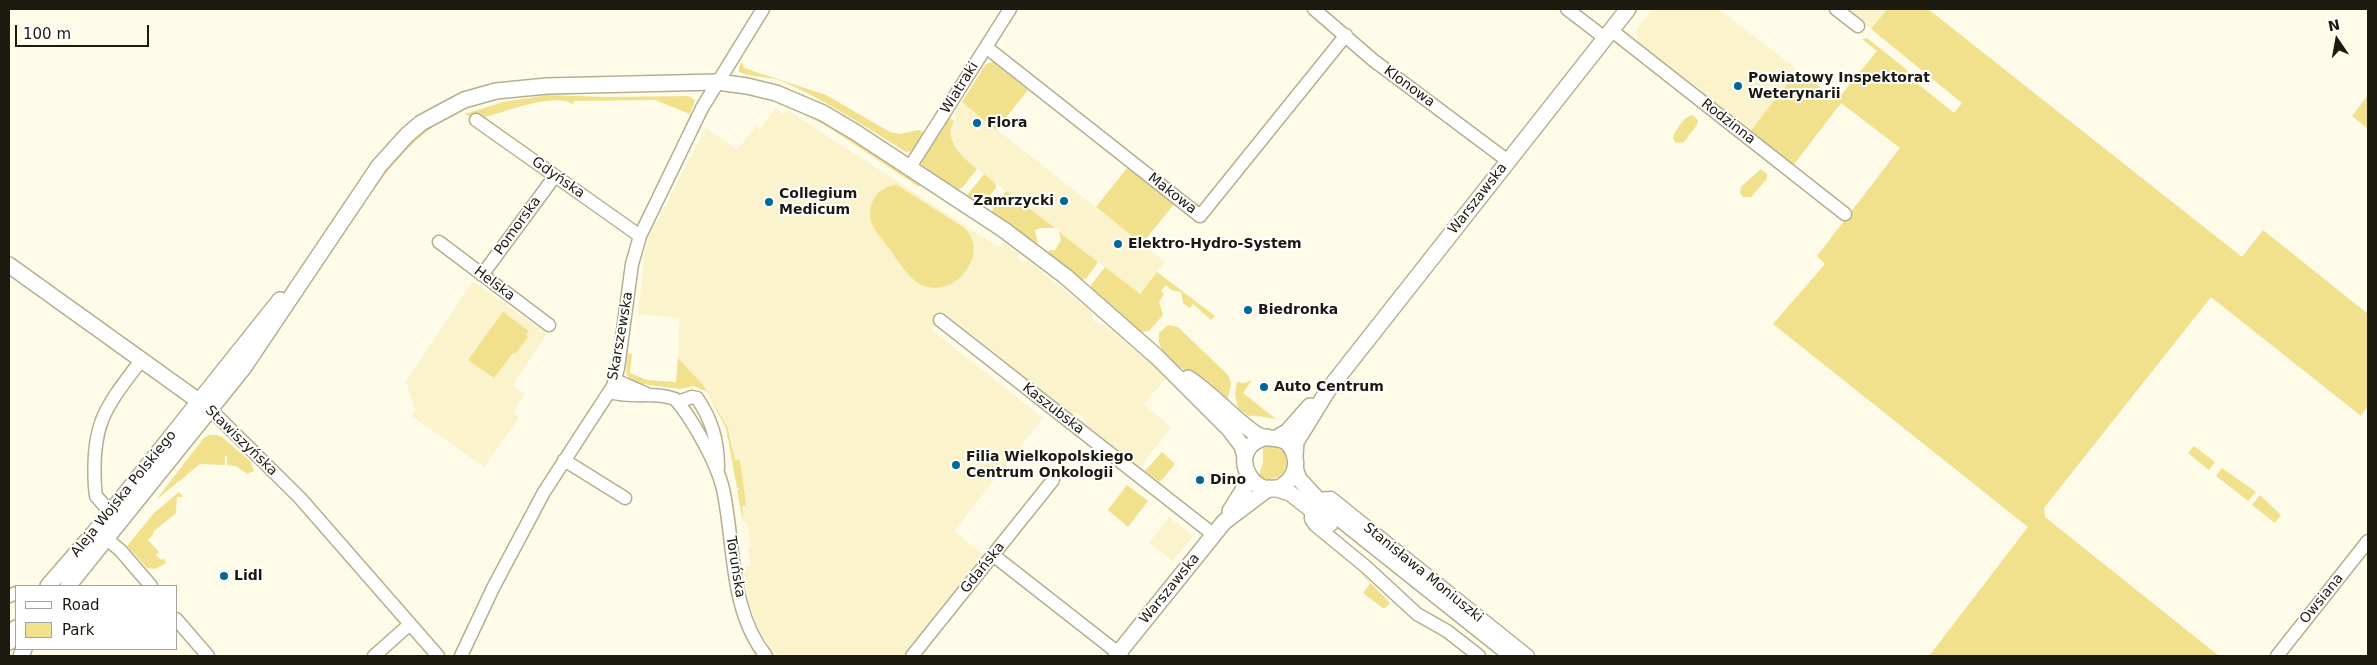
<!DOCTYPE html>
<html>
<head>
<meta charset="utf-8">
<style>
  body { margin:0 }
  #map { position:relative; width:2377px; height:665px; overflow:hidden; background:#fefbe8; font-family:"DejaVu Sans",sans-serif }
  canvas { display:block }
  .frame { position:absolute; inset:0; border:10px solid #1c1a0f; pointer-events:none }
  .legend { position:absolute; left:15px; top:585px; width:162px; height:65px; box-sizing:border-box; background:#fff; border:1px solid #a4a39f; margin:0; padding:6px 9px; list-style:none; font-size:15px; color:#1c1a0f }
  .legend li { display:flex; align-items:center; gap:10px; height:25px }
  .legend b { width:25px; border:1px solid #a4a39f }
  .north { position:absolute; left:2312px; top:15px; width:50px; height:50px; -webkit-text-stroke:4px #fff; paint-order:stroke; rotate:348deg; font-size:14px; font-weight:700; line-height:20px; text-align:center; color:#1c1a0f }
  .north::after { content:''; display:block; margin:auto; width:18px; height:22px; background:#1c1a0f; clip-path:polygon(50% 0,100% 100%,50% 72%,0 100%) }
  .scale { position:absolute; left:15px; top:25px; width:134px; height:22px; box-sizing:border-box; border:2px solid #1c1a0f; border-top:0; padding-left:6px; font-size:15px; line-height:18px; white-space:nowrap; color:#1c1a0f; -webkit-text-stroke:4px #fff; paint-order:stroke }
</style>
</head>
<body>
<div id="map">
<canvas width="2377" height="665"></canvas>
<div class="frame"></div>
<ul class="legend">
<li><b style="height:6px;background:#fff"></b>Road</li>
<li><b style="height:14px;background:#f1e18d"></b>Park</li>
</ul>
<div class="north">N</div>
<div class="scale">100 m</div>
</div>
<script>
const context = document.querySelector('canvas').getContext('2d');
context.lineJoin = 'round';
function paint(path, color) { context.fillStyle = color; context.fill(path, 'evenodd'); }
function trace(path, color, width, dash) { context.strokeStyle = color; context.lineWidth = width; context.lineCap = dash ? 'butt' : 'round'; context.setLineDash(dash || []); context.stroke(path); }
function write(font, color, halo, rows, align = 'center') {
  context.font = font + ' "DejaVu Sans",sans-serif'; context.lineWidth = 4; context.setLineDash([]); context.textBaseline = 'middle'; context.strokeStyle = halo; context.fillStyle = color; for (const [text, x, y, turn = 0] of rows) {
    context.save(); context.translate(x, y); context.rotate((+turn || 0) * Math.PI / 180); context.textAlign = isNaN(turn) ? turn : align; if (halo) context.strokeText(text, 0, 0); context.fillText(text, 0, 0); context.restore();
  }
}
paint(new Path2D(`
  M 1653,9 L 1719,9 L 1798,70 L 1749,133 L 1700,94 L 1702,91 L 1639,45 L 1636,30 Z
  M 1845,9 L 1887,9 L 1871,29 Z
  M 962,102 L 1165,262 L 1140,294 L 964,159 L 951,141 L 951,125 L 957,117 L 953,114 Z
  M 776,108 L 783,114 L 789,111 L 998,247 L 1003,242 L 1019,254 L 1017,258 L 1023,262 L 1027,260 L 1093,313 L 1092,319 L 1098,324 L 1102,324 L 1157,368 L 1165,379 L 1144,404 L 1171,427 L 1141,466 L 1137,465 L 1085,424 L 1085,419 L 1078,413 L 1071,413 L 945,313 L 932,330 L 1043,418 L 954,531 L 986,557 L 950,603 L 946,601 L 903,656 L 778,656 L 769,647 L 757,626 L 749,603 L 743,567 L 751,566 L 748,548 L 751,547 L 747,522 L 744,522 L 741,505 L 745,505 L 740,460 L 735,461 L 731,434 L 703,385 L 678,358 L 679,318 L 638,314 L 646,243 L 706,128 L 737,150 L 756,126 L 760,129 Z
  M 473,281 L 547,334 L 513,385 L 525,394 L 513,412 L 519,418 L 484,467 L 412,416 L 415,410 L 406,381 Z
  M 1169,517 L 1193,536 L 1173,561 L 1149,543 Z`), '#faf3cc');
paint(new Path2D(`
  M 1887,9 L 1928,9 L 2242,257 L 2263,230 L 2368,314 L 2368,406 L 2361,416 L 2211,297 L 2044,508 L 2045,517 L 2219,656 L 1929,656 L 2028,527 L 1773,324 L 1825,264 L 1817,256 L 1900,148 L 1841,103 L 1792,167 L 1749,133 L 1798,70 L 1837,100 L 1877,51 L 1862,39 L 1867,38 L 1906,69 L 1913,80 L 1954,113 L 1962,103 L 1871,29 Z
  M 742,62 L 744,68 L 826,95 L 890,132 L 900,134 L 919,130 L 924,133 L 913,151 L 906,152 C 866,127 827,101 784,82 C 770,76 753,78 739,72 L 739,67 Z
  M 993,62 L 1028,90 L 996,130 L 962,102 L 986,64 Z
  M 573,91 L 594,94 C 545,91 479,94 438,123 C 407,145 385,173 363,204 L 362,202 L 363,198 L 410,139 L 450,112 L 497,96 Z
  M 547,95 L 607,97 L 689,96 L 695,100 L 690,114 L 655,100 L 574,101 L 573,104 C 556,92 504,112 485,117 L 551,164 L 549,167 L 465,114 L 503,102 Z
  M 2368,95 L 2368,129 L 2352,116 Z
  M 763,97 C 819,108 874,152 921,183 L 919,187 L 828,127 L 786,105 Z
  M 1692,115 L 1698,120 L 1697,125 L 1684,142 L 1676,143 L 1673,139 C 1674,131 1684,117 1692,115 Z
  M 949,118 L 954,121 C 942,139 964,159 977,169 L 962,188 L 957,190 L 931,176 L 932,173 L 922,165 L 922,160 Z
  M 1127,168 L 1174,204 L 1142,244 L 1096,207 Z
  M 1761,169 L 1767,174 L 1767,179 L 1751,197 L 1743,197 L 1740,193 L 1741,187 C 1744,184 1760,170 1761,169 Z
  M 984,174 L 996,184 L 996,188 L 981,206 L 968,198 L 968,194 Z
  M 897,185 L 963,227 C 993,251 954,304 918,283 C 906,275 897,259 889,248 C 881,237 868,225 870,211 C 872,196 882,186 897,185 Z
  M 1006,191 L 1055,228 L 1041,228 L 1035,230 L 1038,244 L 1036,247 L 992,213 L 993,208 Z
  M 1059,232 L 1098,262 L 1086,279 L 1080,280 L 1045,254 L 1050,250 L 1055,250 L 1061,240 Z
  M 1105,267 L 1140,294 L 1157,272 L 1215,316 L 1211,320 L 1193,304 L 1190,308 L 1183,303 L 1181,292 L 1171,290 L 1166,285 L 1161,291 L 1164,294 L 1159,302 L 1163,315 L 1149,331 L 1139,332 L 1093,293 L 1091,285 Z
  M 503,312 L 529,331 L 526,335 L 528,337 L 515,354 L 513,353 L 494,378 L 468,360 Z
  M 1168,325 L 1178,327 L 1228,375 L 1231,383 L 1228,399 L 1203,377 L 1201,379 C 1184,369 1155,357 1159,333 Z
  M 628,353 L 632,354 L 630,373 L 647,380 L 676,382 L 678,358 L 703,385 L 728,428 L 735,460 L 740,460 L 746,505 L 742,506 L 743,523 L 737,490 L 740,488 L 737,488 L 726,428 L 707,392 L 694,386 L 680,389 L 635,383 C 622,376 627,365 628,353 Z
  M 1252,380 L 1243,393 L 1276,419 L 1284,419 C 1271,420 1261,415 1249,416 L 1238,408 L 1235,394 L 1237,382 L 1244,383 Z
  M 209,435 L 217,435 L 222,437 L 251,462 L 254,471 L 247,474 L 236,466 L 227,465 L 227,457 L 225,456 L 225,465 L 200,464 L 156,500 L 203,439 Z
  M 1273,446 L 1284,452 L 1288,466 L 1281,477 L 1266,480 L 1259,476 L 1263,462 L 1263,447 Z
  M 2194,446 L 2215,462 L 2209,470 L 2188,453 Z
  M 1162,452 L 1175,464 L 1160,482 L 1145,471 Z
  M 2222,468 L 2256,492 L 2248,501 L 2216,476 Z
  M 1127,485 L 1148,501 L 1128,527 L 1108,510 Z
  M 179,492 L 183,497 L 177,497 L 176,513 L 153,532 L 153,535 L 148,540 L 159,552 L 156,555 L 161,560 L 164,558 L 166,563 L 155,569 L 147,568 L 127,546 L 154,513 Z
  M 2260,495 L 2281,515 L 2275,523 L 2252,505 Z
  M 1360,572 L 1390,603 L 1384,609 L 1363,593 L 1370,584 Z`), '#f1e18d');
const minor = new Path2D(`
  M 1314,9 L 1373,60 L 1508,161
  M 1567,9 L 1605,38
  M 1836,9 L 1858,26
  M 1611,30 L 1845,214
  M 986,47 L 1200,216 L 1346,35
  M 476,120 L 640,236
  M 910,167 L 1010,9
  M 439,242 L 549,325
  M 482,275 L 555,176
  M 940,320 L 1214,535
  M 615,380 L 647,394
  M 610,392 C 631,399 654,391 675,399 C 692,418 717,463 723,489 C 735,544 729,610 766,656
  M 678,402 L 692,397 L 697,398 C 712,420 718,441 718,468
  M 211,410 L 300,498 L 438,656
  M 564,460 L 625,498
  M 1316,499 L 1331,498 L 1528,656
  M 1311,509 L 1311,519 L 1315,525 L 1365,566 L 1417,614 L 1447,631 L 1479,656
  M 110,512 L 96,496 L 95,487 C 91,423 105,408 142,359
  M 107,539 L 121,551 L 151,586
  M 993,555 L 1122,656
  M 9,596 L 16,593
  M 176,619 L 208,656
  M 374,656 L 410,624
  M 461,656 L 493,588 L 544,492 L 613,386 L 618,368 L 632,264 L 640,236 L 702,108 L 763,9
  M 912,656 L 1053,480
  M 2277,656 L 2368,541`);
const major = new Path2D(`
  M 9,265 L 207,407
  M 1188,378 C 1213,394 1232,418 1256,434 C 1269,443 1286,431 1294,454 C 1297,462 1296,472 1290,479 C 1261,514 1218,449 1267,437
  M 1276,438 L 1287,432 L 1310,406
  M 1295,455 L 1296,442 L 1328,390 L 1628,9
  M 1295,468 L 1299,479 L 1325,507 L 1512,656
  M 1274,488 L 1290,493 L 1330,524
  M 1230,511 L 1245,487 L 1247,475
  M 48,586 L 94,533 L 280,300
  M 68,586 L 244,367 L 379,166 L 407,135 L 421,123 L 464,100 L 496,91 L 547,86 L 717,82 L 747,86 L 776,93 L 823,113 L 855,132 L 1004,230 L 1065,276 L 1157,357 L 1230,430 L 1242,446 L 1245,457
  M 9,642 L 16,628
  M 21,656 L 24,649
  M 1116,656 L 1224,522 L 1269,488`);
trace(minor, '#b5af91', 15);
trace(major, '#b5af91', 18);
trace(minor, '#fff', 12);
trace(major, '#fff', 15);
for (const [x, y, r, color] of [
  [1738,86,5,"#006997"],
  [977,123,5,"#006997"],
  [1064,201,5,"#006997"],
  [769,202,5,"#006997"],
  [1118,244,5,"#006997"],
  [1248,310,5,"#006997"],
  [1264,387,5,"#006997"],
  [956,465,5,"#006997"],
  [1200,480,5,"#006997"],
  [224,576,5,"#006997"]
]) { const dot = new Path2D(); dot.arc(x, y, r, 0, 2 * Math.PI); context.fillStyle = color; context.fill(dot); trace(dot, '#fff', 2); }
write('bold 14px', '#1c1a0f', '#fff', [
  ["Powiatowy Inspektorat",1748,78],
  ["Weterynarii",1748,94],
  ["Flora",987,123],
  ["Collegium",779,194],
  ["Medicum",779,210],
  ["Zamrzycki",1054,201,"right"],
  ["Elektro-Hydro-System",1128,244],
  ["Biedronka",1258,310],
  ["Auto Centrum",1274,387],
  ["Filia Wielkopolskiego",966,457],
  ["Centrum Onkologii",966,473],
  ["Dino",1210,480],
  ["Lidl",234,576]
], 'left');
write('14px', '#1c1a0f', '#fff', [
  ["Klonowa",1409,87,36],
  ["Wiatraki",960,88,-58],
  ["Rodzinna",1728,122,38],
  ["Gdyńska",558,178,35],
  ["Makowa",1172,194,38],
  ["Warszawska",1478,199,-52],
  ["Pomorska",518,226,-54],
  ["Helska",494,284,37],
  ["Skarszewska",621,336,-80],
  ["Kaszubska",1053,409,38],
  ["Stawiszyńska",241,441,44],
  ["Aleja Wojska Polskiego",124,494,-51],
  ["Toruńska",735,567,81],
  ["Gdańska",983,568,-51],
  ["Stanisława Moniuszki",1423,573,39],
  ["Warszawska",1170,589,-51],
  ["Owsiana",2322,599,-51]
]);
</script>
</body>
</html>
